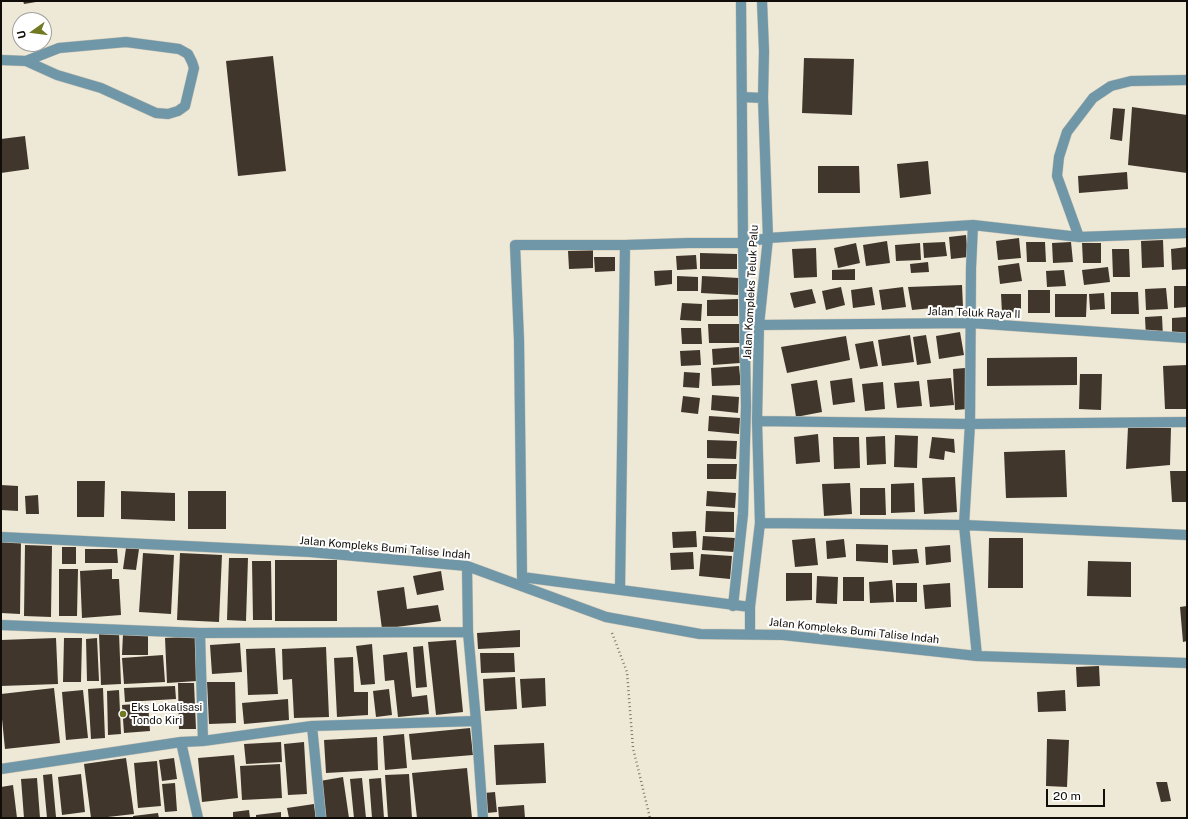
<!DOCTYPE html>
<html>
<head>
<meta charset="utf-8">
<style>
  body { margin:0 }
  #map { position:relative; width:1188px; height:819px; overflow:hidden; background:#eee8d7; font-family:"Public Sans",sans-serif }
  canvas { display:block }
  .frame { position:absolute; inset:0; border:2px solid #110e09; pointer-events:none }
  .north { position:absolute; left:12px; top:12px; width:40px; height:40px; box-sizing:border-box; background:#fff; border:1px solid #a09f9d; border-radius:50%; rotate:256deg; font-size:11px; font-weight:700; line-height:16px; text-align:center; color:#110e09 }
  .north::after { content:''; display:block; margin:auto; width:14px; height:18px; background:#717923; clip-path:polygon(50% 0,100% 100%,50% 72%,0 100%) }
  .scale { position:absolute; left:1046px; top:789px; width:59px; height:18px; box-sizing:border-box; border:2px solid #110e09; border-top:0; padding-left:5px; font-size:12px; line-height:14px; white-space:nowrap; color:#110e09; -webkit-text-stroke:3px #fff; paint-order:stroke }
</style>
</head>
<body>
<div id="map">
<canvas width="1188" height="819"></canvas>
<div class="frame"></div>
<div class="north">U</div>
<div class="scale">20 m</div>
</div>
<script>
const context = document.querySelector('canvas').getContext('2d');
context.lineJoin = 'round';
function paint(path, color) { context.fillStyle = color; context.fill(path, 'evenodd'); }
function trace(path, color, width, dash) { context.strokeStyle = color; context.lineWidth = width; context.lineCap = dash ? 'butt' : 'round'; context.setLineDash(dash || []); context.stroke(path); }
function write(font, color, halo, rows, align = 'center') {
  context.font = font + ' "Public Sans",sans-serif'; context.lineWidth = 4; context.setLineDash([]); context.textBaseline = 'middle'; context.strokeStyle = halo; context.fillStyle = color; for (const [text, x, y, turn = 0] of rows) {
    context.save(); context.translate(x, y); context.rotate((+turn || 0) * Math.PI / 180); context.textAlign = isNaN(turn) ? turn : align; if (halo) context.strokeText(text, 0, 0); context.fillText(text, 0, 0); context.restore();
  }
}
paint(new Path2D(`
  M 23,1 L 36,1 L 36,2 L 24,4 Z
  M 273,56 L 286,171 L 238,176 L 226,61 Z
  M 804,58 L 854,59 L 852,115 L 802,113 Z
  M 1132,107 L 1187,115 L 1187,173 L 1128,165 Z
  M 1113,108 L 1125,109 L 1122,141 L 1110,139 Z
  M 25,136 L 29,169 L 1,173 L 1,139 Z
  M 928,161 L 931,194 L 900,198 L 897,164 Z
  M 818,166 L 859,166 L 860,193 L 818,193 Z
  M 1127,172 L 1128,189 L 1079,193 L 1078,176 Z
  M 966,235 L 968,257 L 951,259 L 949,237 Z
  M 1019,238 L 1021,258 L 998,260 L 996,241 Z
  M 1163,240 L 1164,267 L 1142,268 L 1141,241 Z
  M 887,241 L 890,263 L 866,266 L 863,245 Z
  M 945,242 L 947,256 L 924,258 L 923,243 Z
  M 1026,242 L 1045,242 L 1046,262 L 1027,262 Z
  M 1071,242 L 1073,262 L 1053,263 L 1052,243 Z
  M 856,243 L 860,263 L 838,268 L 834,248 Z
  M 920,243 L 921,260 L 896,261 L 895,245 Z
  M 1082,243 L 1101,243 L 1101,263 L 1083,263 Z
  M 1187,247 L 1187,269 L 1172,270 L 1171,249 Z
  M 816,248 L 817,277 L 794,278 L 792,249 Z
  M 1112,249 L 1129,249 L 1130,277 L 1113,277 Z
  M 593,250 L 593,268 L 569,269 L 568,251 Z
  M 700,253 L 737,254 L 737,269 L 700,269 Z
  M 696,255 L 697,269 L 677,270 L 676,256 Z
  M 594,257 L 615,257 L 615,271 L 595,272 Z
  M 928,262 L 929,272 L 911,273 L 910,264 Z
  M 1019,263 L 1022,281 L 1000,284 L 998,266 Z
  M 1108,267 L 1110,282 L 1084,285 L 1082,270 Z
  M 855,269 L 855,280 L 832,280 L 832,270 Z
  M 672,270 L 672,284 L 655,286 L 654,271 Z
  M 1064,270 L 1066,286 L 1047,287 L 1046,271 Z
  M 677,276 L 698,277 L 698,291 L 677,291 Z
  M 702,276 L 739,278 L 738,295 L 701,293 Z
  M 962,285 L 963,307 L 932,308 L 912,310 L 908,287 Z
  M 1174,286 L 1187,286 L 1187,307 L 1174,308 Z
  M 841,287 L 845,305 L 826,310 L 822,291 Z
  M 872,287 L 875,305 L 853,308 L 851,290 Z
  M 903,287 L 906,307 L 882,310 L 879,290 Z
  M 1166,288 L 1168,309 L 1146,310 L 1145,289 Z
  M 812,289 L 816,303 L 794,308 L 790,293 Z
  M 1028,290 L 1050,290 L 1050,313 L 1028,313 Z
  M 1111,292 L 1138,292 L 1139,314 L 1111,314 Z
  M 1104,293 L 1105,309 L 1090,310 L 1089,294 Z
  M 1001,294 L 1021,294 L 1021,312 L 1002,313 Z
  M 1055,294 L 1087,294 L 1086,317 L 1055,317 Z
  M 738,299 L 738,316 L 707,316 L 707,300 Z
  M 682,303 L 702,304 L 701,321 L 680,320 Z
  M 1162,316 L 1163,337 L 1146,338 L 1145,317 Z
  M 1186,317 L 1186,336 L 1172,337 L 1172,318 Z
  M 708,324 L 739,324 L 740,343 L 709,343 Z
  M 681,328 L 701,328 L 702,344 L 682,344 Z
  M 960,332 L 964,355 L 939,359 L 936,336 Z
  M 910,335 L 914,362 L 882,366 L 878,340 Z
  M 926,335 L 931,363 L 917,365 L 913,337 Z
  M 846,336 L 850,360 L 787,373 L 781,347 Z
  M 873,341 L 878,366 L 860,369 L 855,344 Z
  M 739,347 L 740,363 L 713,365 L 712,349 Z
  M 700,350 L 701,365 L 681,366 L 680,351 Z
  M 1077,357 L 1077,385 L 987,386 L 987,358 Z
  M 1187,365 L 1187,409 L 1165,409 L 1163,366 Z
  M 739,366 L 741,385 L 712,386 L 711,368 Z
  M 965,368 L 967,409 L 955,410 L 953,369 Z
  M 684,372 L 700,373 L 699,388 L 683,387 Z
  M 1080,374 L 1102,374 L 1101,410 L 1079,409 Z
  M 852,378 L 855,402 L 833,405 L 830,381 Z
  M 951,378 L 954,405 L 930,407 L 927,380 Z
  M 817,380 L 822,412 L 796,417 L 791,384 Z
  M 919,381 L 922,406 L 897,408 L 894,383 Z
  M 883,382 L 885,409 L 865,411 L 862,384 Z
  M 712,395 L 739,397 L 738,413 L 711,410 Z
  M 683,396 L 700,398 L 698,414 L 681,412 Z
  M 709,416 L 740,418 L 739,434 L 708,431 Z
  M 1128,427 L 1171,428 L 1170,465 L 1126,469 Z
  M 818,434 L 820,462 L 796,464 L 794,437 Z
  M 895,435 L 918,436 L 917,468 L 894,467 Z
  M 885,436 L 886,464 L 867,465 L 866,437 Z
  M 833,437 L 859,437 L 860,468 L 834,469 Z
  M 932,437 L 954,439 L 955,453 L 945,451 L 944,460 L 929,458 Z
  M 707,440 L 737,441 L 736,459 L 707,458 Z
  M 1065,450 L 1067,497 L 1006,498 L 1004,452 Z
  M 707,464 L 737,464 L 736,479 L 707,479 Z
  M 1170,471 L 1187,471 L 1187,502 L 1172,502 Z
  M 955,477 L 957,512 L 924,514 L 922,478 Z
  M 77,481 L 105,481 L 104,517 L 77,517 Z
  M 850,483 L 852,514 L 824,516 L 822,484 Z
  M 914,483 L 915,512 L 891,513 L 891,484 Z
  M 1,485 L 18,486 L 18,511 L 1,510 Z
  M 860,488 L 885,488 L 886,515 L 860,515 Z
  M 121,491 L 175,493 L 175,521 L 121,519 Z
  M 188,491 L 226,491 L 226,529 L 188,529 Z
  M 707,491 L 736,493 L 735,508 L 706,506 Z
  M 38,495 L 39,514 L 26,514 L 25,496 Z
  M 706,511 L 734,512 L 734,532 L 705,532 Z
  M 696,531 L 697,547 L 673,548 L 672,532 Z
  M 703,536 L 735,538 L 734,552 L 702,550 Z
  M 815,538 L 818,565 L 795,567 L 792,540 Z
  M 989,538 L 1023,538 L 1023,588 L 988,588 Z
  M 844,539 L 846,557 L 827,559 L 826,541 Z
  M 1,541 L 21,541 L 20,614 L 1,613 Z
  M 856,544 L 888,545 L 888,563 L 856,561 Z
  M 25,545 L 52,546 L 51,617 L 24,616 Z
  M 950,545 L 951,562 L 926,565 L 925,547 Z
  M 62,547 L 76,547 L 76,564 L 62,564 Z
  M 126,548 L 139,549 L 136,570 L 123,569 Z
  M 85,549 L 117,549 L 118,563 L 85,563 Z
  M 917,549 L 919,563 L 893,565 L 892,550 Z
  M 693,552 L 694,569 L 671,570 L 670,553 Z
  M 143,553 L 174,555 L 171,614 L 139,612 Z
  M 180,553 L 222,555 L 219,622 L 177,620 Z
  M 701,554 L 732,556 L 730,579 L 699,576 Z
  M 229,558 L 248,558 L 246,621 L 227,620 Z
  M 275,560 L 337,560 L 337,621 L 275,621 Z
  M 252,561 L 271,561 L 272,620 L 253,620 Z
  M 1088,561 L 1131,562 L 1131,597 L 1087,596 Z
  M 59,569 L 78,569 L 77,616 L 59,616 Z
  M 112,569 L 112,579 L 119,579 L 121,615 L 82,618 L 80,571 Z
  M 441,571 L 444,590 L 417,595 L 413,576 Z
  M 786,573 L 812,573 L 812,600 L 786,601 Z
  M 817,576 L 838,577 L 837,604 L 816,603 Z
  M 843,577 L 864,577 L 864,601 L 843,601 Z
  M 892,580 L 894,602 L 870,603 L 869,582 Z
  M 896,583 L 917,583 L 917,602 L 896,602 Z
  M 950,583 L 951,607 L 925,609 L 923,585 Z
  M 404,587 L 407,609 L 438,605 L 441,621 L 382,629 L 377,591 Z
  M 1187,606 L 1187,641 L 1183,642 L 1180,607 Z
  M 520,630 L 520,647 L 478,649 L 477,633 Z
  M 119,633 L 121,684 L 101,685 L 99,634 Z
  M 123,634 L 148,634 L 148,655 L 122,655 Z
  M 195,636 L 197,681 L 167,683 L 165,638 Z
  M 56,638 L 58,684 L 1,686 L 1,640 Z
  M 64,638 L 82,638 L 81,682 L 63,682 Z
  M 97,638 L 99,681 L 87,681 L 86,639 Z
  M 456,640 L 463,712 L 436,715 L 428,642 Z
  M 240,643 L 242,672 L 212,674 L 210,645 Z
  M 372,644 L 375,684 L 361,685 L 356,646 Z
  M 423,646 L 427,687 L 416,688 L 413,647 Z
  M 326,647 L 329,717 L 294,718 L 292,679 L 283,680 L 282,649 Z
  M 275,648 L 278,694 L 248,695 L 246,649 Z
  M 407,652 L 412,697 L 427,695 L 429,714 L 398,717 L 394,680 L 385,681 L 383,655 Z
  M 480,653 L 514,653 L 515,672 L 481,673 Z
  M 163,655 L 165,682 L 124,684 L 122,658 Z
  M 353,657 L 354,692 L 368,692 L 368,715 L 337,717 L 334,658 Z
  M 1099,666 L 1100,686 L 1077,687 L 1076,667 Z
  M 515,677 L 517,709 L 485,711 L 483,679 Z
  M 545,678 L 546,706 L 522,708 L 520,679 Z
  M 207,682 L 235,682 L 236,723 L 209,724 Z
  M 178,683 L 194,683 L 196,729 L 179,729 Z
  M 175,686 L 176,699 L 125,702 L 124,688 Z
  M 54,688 L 60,743 L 5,749 L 1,709 L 1,694 Z
  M 103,688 L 105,738 L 91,739 L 88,689 Z
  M 389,689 L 392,715 L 376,717 L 373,691 Z
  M 83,690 L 88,738 L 66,740 L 62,692 Z
  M 119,690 L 121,734 L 108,735 L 107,691 Z
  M 1065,690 L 1066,711 L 1038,712 L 1037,692 Z
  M 288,699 L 289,720 L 244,724 L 242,703 Z
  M 148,703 L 150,731 L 124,733 L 122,705 Z
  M 470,728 L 473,755 L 412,760 L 409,734 Z
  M 404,734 L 407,768 L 385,770 L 383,736 Z
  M 377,737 L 378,770 L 326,773 L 324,740 Z
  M 1047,739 L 1069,740 L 1067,787 L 1046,786 Z
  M 281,742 L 282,762 L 246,764 L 244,744 Z
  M 304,742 L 307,794 L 288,795 L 284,744 Z
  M 544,743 L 546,783 L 496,785 L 494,745 Z
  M 234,755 L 238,798 L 202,802 L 198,758 Z
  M 126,758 L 134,814 L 99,818 L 91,818 L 84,764 Z
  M 174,758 L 177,779 L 162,781 L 159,760 Z
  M 157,761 L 161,806 L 138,808 L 134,763 Z
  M 280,764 L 282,798 L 242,800 L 240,766 Z
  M 467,768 L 472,818 L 417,818 L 412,773 Z
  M 52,774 L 56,817 L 47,818 L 43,775 Z
  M 81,774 L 85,812 L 62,815 L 58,777 Z
  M 409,774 L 412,818 L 388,818 L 385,775 Z
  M 343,777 L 349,818 L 326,818 L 320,781 Z
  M 37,778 L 40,818 L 24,818 L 21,779 Z
  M 362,778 L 366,818 L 354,818 L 350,779 Z
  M 381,778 L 384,818 L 372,818 L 369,779 Z
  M 1156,782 L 1167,782 L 1171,801 L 1161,802 Z
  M 175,783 L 177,811 L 165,812 L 162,784 Z
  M 13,785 L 17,818 L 1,818 L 1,787 Z
  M 495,792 L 497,812 L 487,813 L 484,793 Z
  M 314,804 L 316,818 L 289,818 L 287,808 Z
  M 524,805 L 525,818 L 499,818 L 498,807 Z
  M 249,810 L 250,818 L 233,818 L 233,812 Z
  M 281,812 L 281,818 L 256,818 L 256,815 Z
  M 158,813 L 159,818 L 133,818 L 133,816 Z`), '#41362c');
const street = new Path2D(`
  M 1,60 L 26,61 L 57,75 L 101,88 L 156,113 L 168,114 L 178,111 L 185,106 L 194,68 L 192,62 L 188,54 L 179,49 L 126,42 L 59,48 L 26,61
  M 742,97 L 763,98
  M 973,225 L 971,268 L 970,424 L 964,525 L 977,656
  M 1079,237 L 1057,176 L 1059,157 L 1067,132 L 1093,98 L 1111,86 L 1131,81 L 1187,80
  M 759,325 L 971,323 L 1187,338
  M 757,421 L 970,424 L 1187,422
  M 760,523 L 964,525 L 1187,535
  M 1,537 L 310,552 L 467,566 L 606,617 L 700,634 L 783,635 L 977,656 L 1187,663
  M 467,566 L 468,632 L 476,721 L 483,818
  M 620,589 L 625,245
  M 733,606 L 743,514 L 746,406 L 743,243 L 741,1
  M 750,607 L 522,577 L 519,340 L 515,245 L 625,245 L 688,243 L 743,243 L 768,238 L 973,225 L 1079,237 L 1187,233
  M 1,625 L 200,633 L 468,632
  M 200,633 L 203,741
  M 750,634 L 750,607 L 760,523 L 757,421 L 759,325 L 768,238 L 763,98 L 764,51 L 762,1
  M 312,726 L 321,818
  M 181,742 L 198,818
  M 1,769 L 181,742 L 203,741 L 312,726 L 476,721`);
trace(street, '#cbc5b6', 11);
trace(new Path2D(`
  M 612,633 L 627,672 L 633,748 L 650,818`), '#7d796e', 2.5, [1, 3]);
trace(street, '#7097a7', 10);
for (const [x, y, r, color] of [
  [123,714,4,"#717923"]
]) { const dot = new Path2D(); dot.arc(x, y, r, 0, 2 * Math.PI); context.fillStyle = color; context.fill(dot); trace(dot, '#fff', 1.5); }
write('11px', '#110e09', '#fff', [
  ["Jalan Kompleks Teluk Palu",751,292,-87],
  ["Jalan Teluk Raya II",974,313,2],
  ["Jalan Kompleks Bumi Talise Indah",385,548,5],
  ["Jalan Kompleks Bumi Talise Indah",854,631,6]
]);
write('11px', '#110e09', '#fff', [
  ["Eks Lokalisasi",131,708],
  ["Tondo Kiri",131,721]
], 'left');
</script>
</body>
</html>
